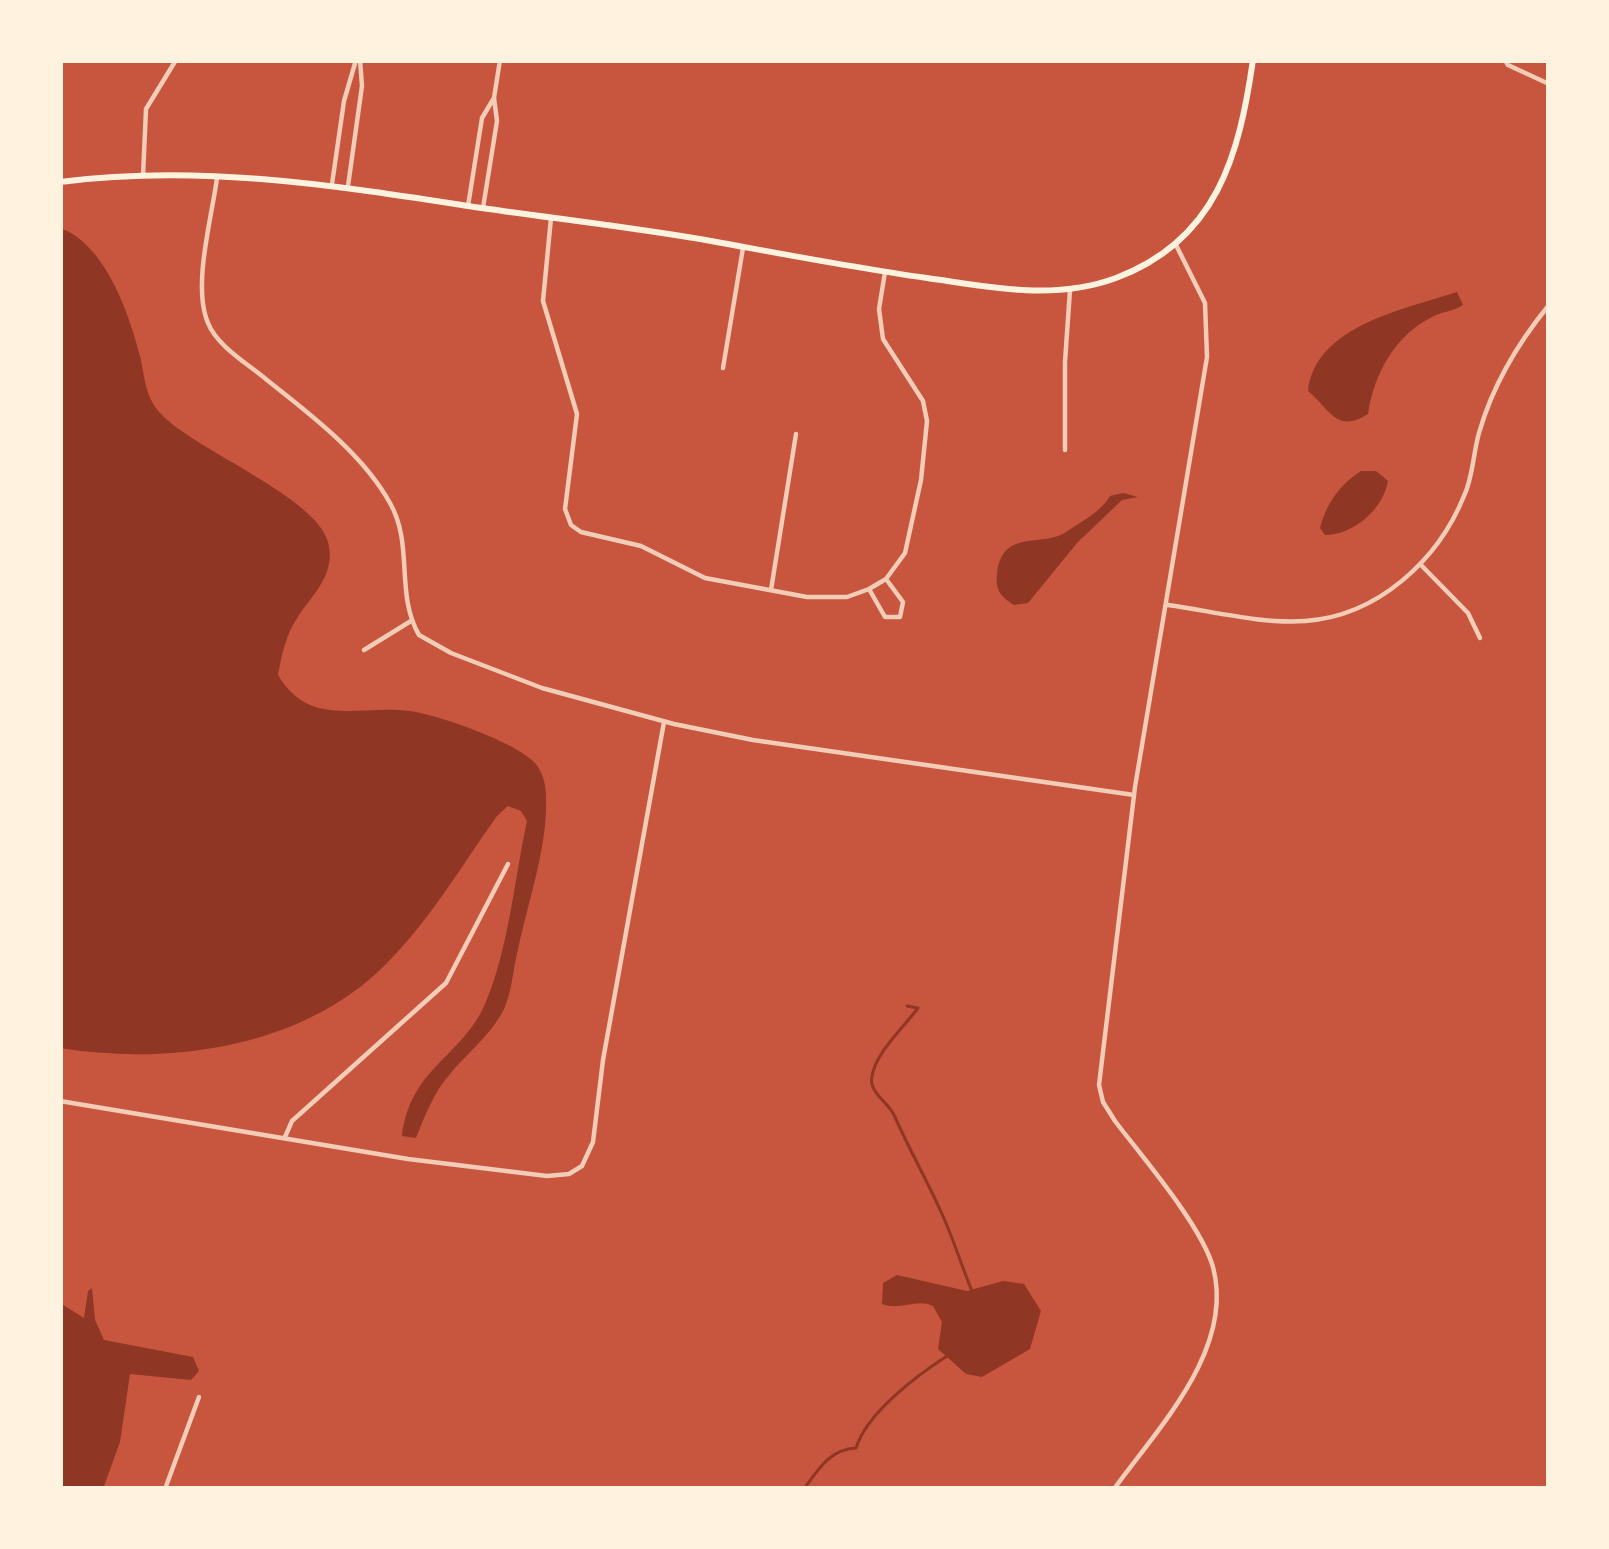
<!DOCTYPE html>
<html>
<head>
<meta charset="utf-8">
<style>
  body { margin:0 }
  #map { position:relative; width:1609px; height:1549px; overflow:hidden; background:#c8553d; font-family:"Fira Sans Condensed",sans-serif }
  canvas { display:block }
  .frame { position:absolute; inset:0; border:63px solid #fff3e0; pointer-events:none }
</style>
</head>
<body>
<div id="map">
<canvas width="1609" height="1549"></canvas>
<div class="frame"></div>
</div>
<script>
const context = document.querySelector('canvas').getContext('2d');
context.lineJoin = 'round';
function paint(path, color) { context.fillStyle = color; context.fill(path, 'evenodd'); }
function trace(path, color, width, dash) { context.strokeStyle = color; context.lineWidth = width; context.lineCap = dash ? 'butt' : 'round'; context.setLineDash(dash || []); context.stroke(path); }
paint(new Path2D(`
  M 60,228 C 105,244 129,313 140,356 C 145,378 145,398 162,415 C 197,451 316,497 328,542 C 336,573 315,592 299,615 C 286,634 282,653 278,675 C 310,729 359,704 410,711 C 438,715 516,742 535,763 C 543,773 546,784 546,797 C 548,846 528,901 518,949 C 513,969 512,993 503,1011 C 489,1037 468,1052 450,1074 C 434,1092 425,1115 416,1138 L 402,1136 C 410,1068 462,1057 485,1004 C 509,948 514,881 527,821 L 521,811 L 508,806 L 497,816 C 462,865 430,920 387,963 C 305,1047 172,1066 60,1048 Z
  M 1457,292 L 1463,305 C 1454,311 1446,311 1436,315 C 1396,333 1374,373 1368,414 C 1336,434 1330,409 1308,391 C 1315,326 1405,309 1457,292 Z
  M 1361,471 L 1376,471 L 1388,481 C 1383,509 1354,535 1325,535 L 1320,528 C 1326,504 1340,484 1361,471 Z
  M 1123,493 L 1138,497 L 1122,500 L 1077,543 L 1028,603 L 1014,605 C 1001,597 995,590 997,574 C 1002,528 1042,548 1066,532 C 1082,521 1101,512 1110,496 Z
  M 897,1275 L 967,1291 L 1003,1281 L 1024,1284 L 1041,1311 L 1030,1349 L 982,1377 L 966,1374 L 938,1349 L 942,1322 L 933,1306 C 916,1298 900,1311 882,1304 L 883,1283 Z
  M 92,1288 L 95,1320 L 104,1340 L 193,1357 L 199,1371 L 191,1380 L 130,1374 L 120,1442 L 104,1486 L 60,1489 L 60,1303 L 84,1318 L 88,1291 Z`), '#8f3625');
trace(new Path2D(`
  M 907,1006 L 918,1008 C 904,1027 876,1052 872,1076 C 868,1092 888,1102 894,1115 C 909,1149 927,1180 942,1214 C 953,1238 962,1267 972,1291
  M 804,1489 C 819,1468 831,1449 856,1448 C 867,1413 916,1376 947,1356`), '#8f3625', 3);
trace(new Path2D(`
  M 1505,60 L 1508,65 L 1549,84
  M 143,176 L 146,109 L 176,60
  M 217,178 C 212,217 192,286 208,323 C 217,346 248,364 267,380 C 310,414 363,454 390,503 C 414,545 395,594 419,635 L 451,653 L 542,688 L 674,724 L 753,740 L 1134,795
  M 332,184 L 344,101 L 356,60
  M 348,186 L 362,86 L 360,60
  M 468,206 L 482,118 L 494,98
  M 483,208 L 497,121 L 494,98 L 500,60
  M 551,218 L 543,301 L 577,414 L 565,509 L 571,525 L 581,532 L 641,546 L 705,578 L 807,597 L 847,597 L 869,589 L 886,579 L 905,553 L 921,480 L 927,421 L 923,401 L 883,339 L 879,309 L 885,272
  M 723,368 L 743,248
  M 1065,450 L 1065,362 L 1070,290
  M 1422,566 L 1468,613 L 1480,638
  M 869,589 L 885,617 L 900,617 L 903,602 L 886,579
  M 771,590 L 796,434
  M 1168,605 C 1212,611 1260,624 1305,621 C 1378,616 1438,560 1464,496 C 1473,477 1473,454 1479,433 C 1493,384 1517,344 1549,305
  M 364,650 L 411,621
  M 60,1101 L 408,1159 L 547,1176 L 569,1174 L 582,1166 L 593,1142 L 603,1060 L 664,722
  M 285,1137 L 292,1121 L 446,983 L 508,864
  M 165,1489 L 199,1397
  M 1114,1489 C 1158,1428 1235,1349 1213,1267 C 1201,1225 1143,1158 1115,1121 L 1103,1102 L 1099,1085 L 1135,787 L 1207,357 L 1205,303 L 1175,243`), '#f1ccb7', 4.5);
trace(new Path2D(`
  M 60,182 C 199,164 331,185 468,206 C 549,218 631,227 711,241 C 783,254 855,268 927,278 C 991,287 1054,301 1116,278 C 1217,240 1239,156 1253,60`), '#fff3e0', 6);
</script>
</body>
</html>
